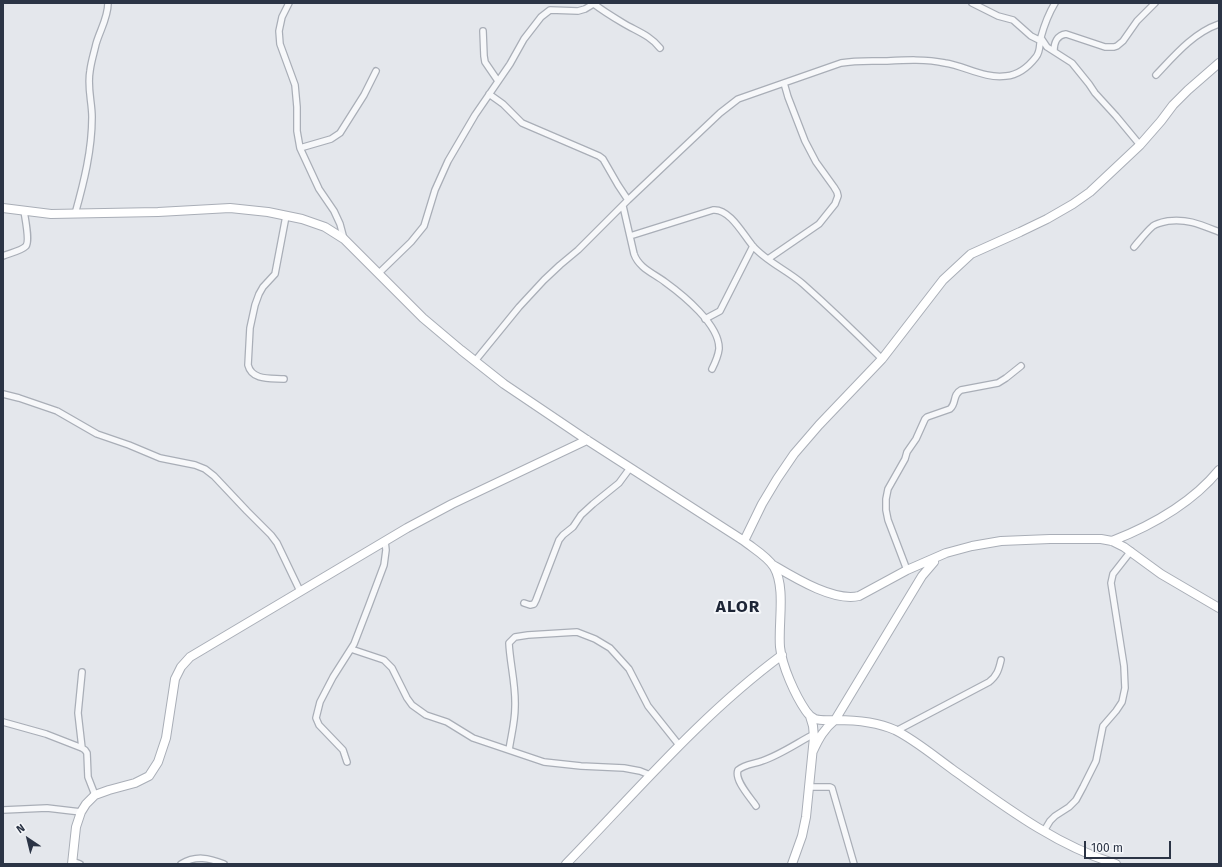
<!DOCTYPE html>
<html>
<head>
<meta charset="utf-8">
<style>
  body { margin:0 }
  #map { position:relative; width:1222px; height:867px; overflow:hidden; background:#e4e7ec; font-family:"Fira Sans",sans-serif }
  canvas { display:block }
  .frame { position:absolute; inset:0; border:4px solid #2b3445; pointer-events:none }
  .north { position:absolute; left:8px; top:819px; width:40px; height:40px; -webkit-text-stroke:3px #f4f6f9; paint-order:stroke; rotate:325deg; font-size:11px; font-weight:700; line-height:16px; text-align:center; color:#2b3445 }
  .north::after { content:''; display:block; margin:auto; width:14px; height:18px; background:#2b3445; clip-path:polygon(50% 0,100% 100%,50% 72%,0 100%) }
  .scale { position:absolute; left:1084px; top:841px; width:87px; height:18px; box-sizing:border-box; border:2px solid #2b3445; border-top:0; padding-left:5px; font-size:12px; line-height:14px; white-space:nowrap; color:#2b3445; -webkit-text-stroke:3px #f4f6f9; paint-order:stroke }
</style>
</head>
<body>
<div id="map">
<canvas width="1222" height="867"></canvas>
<div class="frame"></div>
<div class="north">N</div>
<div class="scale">100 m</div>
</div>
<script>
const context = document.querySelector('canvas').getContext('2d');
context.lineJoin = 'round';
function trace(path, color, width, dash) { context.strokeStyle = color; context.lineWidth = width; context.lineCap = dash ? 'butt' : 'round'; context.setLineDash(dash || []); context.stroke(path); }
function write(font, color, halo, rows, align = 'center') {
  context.font = font + ' "Fira Sans",sans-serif'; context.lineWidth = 4; context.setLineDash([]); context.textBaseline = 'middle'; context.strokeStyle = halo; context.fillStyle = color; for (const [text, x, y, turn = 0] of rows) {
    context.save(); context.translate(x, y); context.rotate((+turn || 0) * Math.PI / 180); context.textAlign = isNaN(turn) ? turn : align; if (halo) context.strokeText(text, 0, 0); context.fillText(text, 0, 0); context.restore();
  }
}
const street = new Path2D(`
  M 289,3 L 282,17 L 279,31 L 280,44 L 295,85 L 297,107 L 297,131 L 300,148 L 319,189 L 334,211 L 340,224 L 344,239
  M 972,3 L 998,16 L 1013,20 L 1031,36 L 1041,41
  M 594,4 C 603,11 613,17 623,23 C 636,31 650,35 660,48
  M 483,31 L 484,56 L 485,62 L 498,81
  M 1041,38 L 1047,47 L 1072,63 L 1089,84 L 1095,93 L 1116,116 L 1140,145
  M 1054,51 C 1054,43 1057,35 1066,34 L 1105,47 L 1114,47 L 1117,46 L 1123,41 L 1137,21 L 1155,3
  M 1156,75 C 1174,56 1193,33 1219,24
  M 489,94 L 503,104 L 522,123 L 599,156 L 603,159 L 618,185 L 628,200
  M 300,148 L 331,139 L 340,133 L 364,95 L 376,71
  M 623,206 L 634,254 C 639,268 653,273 665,282 C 683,295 720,325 719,349 C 718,357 715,363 712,369
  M 75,214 C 84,182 92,150 92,117 C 92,102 87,87 90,71 C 91,62 94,53 96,44 C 100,30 108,18 108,3
  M 630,236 L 713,210 C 729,208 743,234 752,245 C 765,261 787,270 803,284 C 830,308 856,333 882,359
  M 1134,247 C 1140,240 1146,232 1153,226 C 1157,223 1163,222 1168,221 C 1189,219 1199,224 1219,232
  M 3,256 C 10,253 21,251 26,246 C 30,241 25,218 24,211
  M 768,259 L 819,224 L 835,204 L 838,196 L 837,192 L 834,187 L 816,162 L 805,141 L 788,97 L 784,83
  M 379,273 L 411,242 L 424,226 L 435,190 L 448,161 L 475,115 L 510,64 L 524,39 L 541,17 L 550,10 L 578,11 L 585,9 L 595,3
  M 705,319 L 720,311 L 753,246
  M 475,361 L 519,307 L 544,280 L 560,265 L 578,250 L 628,200 L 720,113 L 738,99 L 841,63 C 857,60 872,61 887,61 C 906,60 926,59 945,63 C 965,66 985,79 1006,76 C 1018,75 1029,66 1036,57 C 1041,51 1039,44 1041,37 C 1044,26 1049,13 1055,3
  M 284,379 C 271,378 252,381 248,365 L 250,328 L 255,305 L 259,294 L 263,287 L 275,274 L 286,216
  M 3,394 L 19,398 L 57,411 L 97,434 L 129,445 L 160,458 L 195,465 L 205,469 L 214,476 L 247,511 L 271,535 L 277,543 L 300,591
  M 907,570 L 888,520 L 886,510 L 886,499 L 888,489 L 905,459 L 907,452 L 916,439 L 925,419 L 927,417 L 950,409 C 957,403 952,395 961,390 L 998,383 L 1006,378 L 1021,366
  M 524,603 L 530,605 L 534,604 L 536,600 L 559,540 L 563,535 L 573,527 L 581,515 L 593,504 L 619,483 L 630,468
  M 351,649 L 384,660 L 392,668 L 407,698 L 412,705 L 426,715 L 447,722 L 473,738 L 544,762 L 581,766 L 624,768 L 640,771 L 650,775
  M 82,672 L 78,713 L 82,748
  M 3,722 L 46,734 L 82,748 L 85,750 L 87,753 L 88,777 L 95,795
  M 896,731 L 989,682 C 997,676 999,669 1001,660
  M 509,750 C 511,736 515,722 515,707 C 516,685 510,664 509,643 L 515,637 L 528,635 L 577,632 L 595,639 L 610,648 L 629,669 L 648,706 L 679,745
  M 347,762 L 343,750 L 319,725 L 316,718 L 320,702 L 333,677 L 354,644 L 369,605 L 384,565 L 386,550 L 385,541
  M 809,787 L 830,787 L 832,788 L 854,864
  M 756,806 C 750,797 734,780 738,770 C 745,764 754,764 762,761 C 780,755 797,743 814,734
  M 3,810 L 47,808 L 81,812
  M 1044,831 L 1050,821 L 1055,816 L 1069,807 L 1076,800 L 1083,787 L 1096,761 L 1103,726 L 1116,711 L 1122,702 L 1125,688 L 1124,666 L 1111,583 L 1113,574 L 1131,551
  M 72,861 L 80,864
  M 181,864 C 196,855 209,858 224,864`);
const secondary = new Path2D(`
  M 3,208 L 51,214 L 158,212 L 230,208 L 268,212 L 302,219 L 325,227 L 344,239 L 423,318 L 461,350 L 504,384 L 587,440 L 744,541 C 754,549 767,556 774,567 C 786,588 778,623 780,647 C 782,666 795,695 806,711 C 808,714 811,717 815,719 C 822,721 829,720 836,720 C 855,720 877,722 895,730 C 915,740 934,756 952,769 C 1004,806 1055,845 1116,864
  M 744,541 L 762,504 L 777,479 L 794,454 L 819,425 L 882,359 L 943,280 L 971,254 L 1020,232 L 1047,219 L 1073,204 L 1090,192 L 1140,145 L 1161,121 L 1173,105 L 1188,90 L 1219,63
  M 1112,541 C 1153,525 1191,504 1219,470
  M 773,565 C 795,578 834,602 859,596 L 907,570 L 946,553 L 972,546 L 1001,541 L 1050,539 L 1101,539 L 1112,541 L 1124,547 L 1161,574 L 1219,608
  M 813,751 C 819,738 824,729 835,720 L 922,576 L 934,562
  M 72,864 L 76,827 L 81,812 L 86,804 L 95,795 L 109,790 L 135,783 L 149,776 L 158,762 L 166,738 L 175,679 L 181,667 L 190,657 L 407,528 L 452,504 L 587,440
  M 566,864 C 636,792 701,715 782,655
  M 792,864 L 802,836 L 806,817 L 814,737 L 813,726 L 810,716`);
trace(street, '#a9aeb7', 8);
trace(secondary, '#a9aeb7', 10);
trace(street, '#f7f8fa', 5.5);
trace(secondary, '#fff', 8);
context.letterSpacing = '1px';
write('bold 17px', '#1d2536', '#f4f6f9', [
  ["ALOR",738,607]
]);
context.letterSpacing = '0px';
</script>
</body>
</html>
